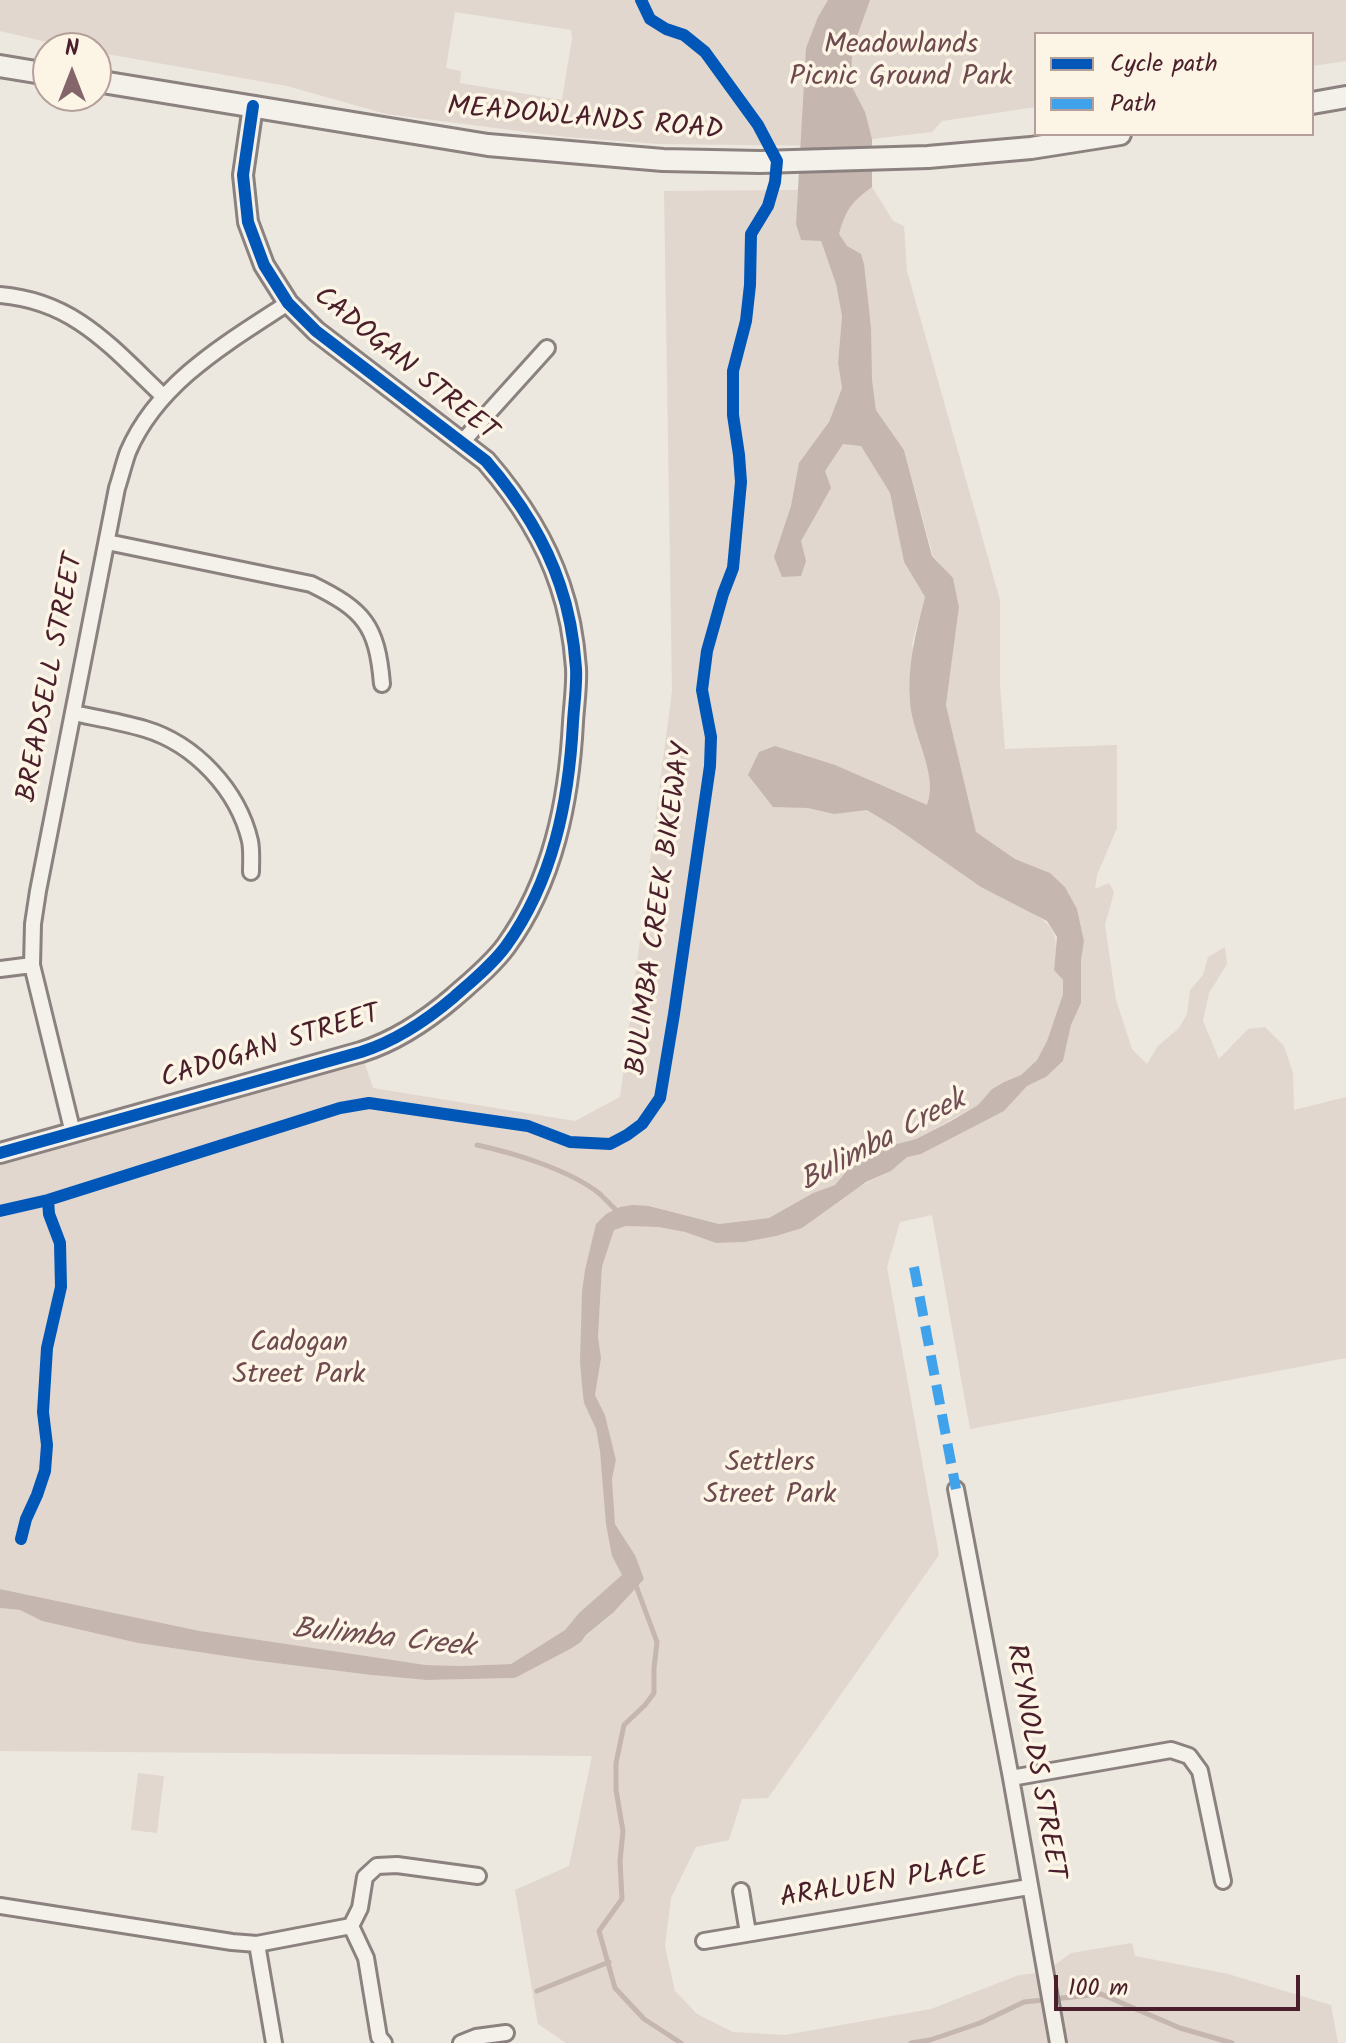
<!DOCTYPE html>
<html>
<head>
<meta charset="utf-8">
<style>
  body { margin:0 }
  #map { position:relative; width:1346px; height:2043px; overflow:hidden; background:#ece7df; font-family:Kalam,sans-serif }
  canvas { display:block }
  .legend { position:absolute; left:1034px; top:32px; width:280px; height:104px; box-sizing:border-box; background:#fcf5e5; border:2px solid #b59f9b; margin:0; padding:10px 14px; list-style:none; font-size:24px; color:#4a1f2b }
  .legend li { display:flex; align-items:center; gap:16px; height:40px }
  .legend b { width:40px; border:2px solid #b59f9b }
  .north { position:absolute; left:32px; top:32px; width:80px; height:80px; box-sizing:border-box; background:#fcf5e5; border:2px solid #b59f9b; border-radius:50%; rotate:0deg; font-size:22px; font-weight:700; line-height:32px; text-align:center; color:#4a1f2b }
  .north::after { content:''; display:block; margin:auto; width:28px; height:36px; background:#83656a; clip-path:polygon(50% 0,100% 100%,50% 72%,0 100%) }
  .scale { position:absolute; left:1054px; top:1975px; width:246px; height:36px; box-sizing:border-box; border:4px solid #4a1f2b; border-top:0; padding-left:10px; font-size:24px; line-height:28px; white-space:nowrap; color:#4a1f2b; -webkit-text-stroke:6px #fcf5e5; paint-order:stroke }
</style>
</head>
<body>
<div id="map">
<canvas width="1346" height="2043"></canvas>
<ul class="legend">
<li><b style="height:10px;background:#0057b8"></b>Cycle path</li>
<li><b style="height:10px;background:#40a2eb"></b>Path</li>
</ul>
<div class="north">N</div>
<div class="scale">100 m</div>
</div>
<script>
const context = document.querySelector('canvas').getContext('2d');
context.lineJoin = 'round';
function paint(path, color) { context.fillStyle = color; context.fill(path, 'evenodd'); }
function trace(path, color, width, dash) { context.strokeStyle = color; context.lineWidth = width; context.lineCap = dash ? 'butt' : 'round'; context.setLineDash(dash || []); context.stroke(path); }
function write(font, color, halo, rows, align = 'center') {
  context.font = font + ' Kalam,sans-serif'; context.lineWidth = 7; context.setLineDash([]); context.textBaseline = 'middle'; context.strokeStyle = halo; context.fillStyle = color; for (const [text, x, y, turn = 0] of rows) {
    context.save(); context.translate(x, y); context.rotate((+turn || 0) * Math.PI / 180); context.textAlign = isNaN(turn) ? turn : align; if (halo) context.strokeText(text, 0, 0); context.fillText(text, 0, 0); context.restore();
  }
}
paint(new Path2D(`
  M 0,0 L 1346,0 L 1346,61 L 1312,66 L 1312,34 L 1036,34 L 1036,107 L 942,121 L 932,132 L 872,139 L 871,136 L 837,146 L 659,144 L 566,137 L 386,114 L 287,86 L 96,52 L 96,48 C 63,48 32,38 0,31 ZM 455,12 L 571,30 L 572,38 L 562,100 L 460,83 L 461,71 L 446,68 Z
  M 872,187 L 893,221 L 904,226 L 907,271 L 1000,600 L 1000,686 L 1005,749 L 1117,745 L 1117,828 L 1097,875 L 1095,889 L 1109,883 L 1114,892 L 1105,925 L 1116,1000 L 1132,1049 L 1147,1064 L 1158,1046 L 1179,1028 L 1187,1014 L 1190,990 L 1203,975 L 1208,957 L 1225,947 L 1227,964 L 1209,993 L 1203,1021 L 1219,1059 L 1248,1029 L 1265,1027 L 1284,1046 L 1293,1073 L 1294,1110 L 1346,1097 L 1346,1358 L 970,1429 L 932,1215 L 900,1222 L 887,1267 L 939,1555 L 768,1798 L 742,1799 L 729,1840 L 696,1847 L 671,1898 L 665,1946 L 675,1991 L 697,2014 L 733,2032 L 785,2035 L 931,2009 L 1019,1975 L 1045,1972 L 1071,1953 L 1132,1943 L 1135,1956 L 1228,1974 L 1331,2005 L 1338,2043 L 566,2043 L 538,2024 L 515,1890 L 569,1866 L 592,1756 L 0,1751 L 0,1608 L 20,1610 L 42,1621 L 138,1643 L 259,1661 L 371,1675 L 427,1680 L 515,1678 L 581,1642 C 593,1626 614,1617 624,1600 C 630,1588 631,1569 635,1555 L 615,1524 L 612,1479 L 616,1460 L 605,1415 L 595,1395 L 600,1358 L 598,1337 L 602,1267 L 614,1230 L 625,1226 L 658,1227 L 685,1232 L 716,1243 L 744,1242 L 891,1171 L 907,1156 L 921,1154 L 1004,1111 L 1027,1086 L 1046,1077 L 1063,1061 L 1071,1025 L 1081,1003 L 1081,961 L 1084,941 L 1077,910 L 1065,887 L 1050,873 L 1015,859 L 976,833 L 946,705 L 959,607 L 953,579 L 933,556 L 904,450 L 876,410 L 847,246 L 838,234 C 846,209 852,202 872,187 Z
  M 798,190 L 796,224 L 821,241 L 836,284 L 842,316 L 838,363 L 842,388 L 829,422 L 861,446 L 890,493 L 904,562 L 925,597 L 912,644 L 932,790 L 928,805 L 1031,912 C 1060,929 1057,939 1054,970 L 1063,980 L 1063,994 L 1047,1041 L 1037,1060 L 1021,1075 L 1004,1082 L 992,1089 L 978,1105 L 916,1139 L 885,1147 L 847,1169 L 835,1185 L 813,1193 L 769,1218 L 719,1224 L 649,1206 L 596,1224 L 584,1403 L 596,1429 L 601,1451 L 612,1556 L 623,1575 L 579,1613 L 565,1630 L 511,1664 L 460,1666 L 426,1665 L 200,1631 L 0,1589 L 0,1153 L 361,1052 L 373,1088 L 575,1121 L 620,1097 L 672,690 L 664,191 Z
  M 138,1773 L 164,1776 L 157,1833 L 131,1830 Z`), '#e1d7ce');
paint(new Path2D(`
  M 828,0 L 870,0 L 852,50 L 851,85 L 865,112 L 872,139 L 872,187 C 852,202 846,209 839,234 L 847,246 L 861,254 L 864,264 L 871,328 L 872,380 L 876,410 L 904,450 L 932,556 L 953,578 L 959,607 L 946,705 L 976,832 L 1015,859 L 1050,873 L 1065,887 L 1077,909 L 1084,941 L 1081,961 L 1081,1003 L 1071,1025 L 1063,1061 L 1046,1077 L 1027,1086 L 1004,1111 L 921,1154 L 907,1157 L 891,1171 L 866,1182 L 802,1228 L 776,1236 L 744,1242 L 716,1243 L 685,1232 L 658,1227 L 626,1226 L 614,1230 L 602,1267 L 598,1337 L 601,1358 L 595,1395 L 605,1415 L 616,1460 L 612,1479 L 615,1524 L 635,1555 L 644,1579 L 614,1612 L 586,1635 L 581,1642 L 570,1649 L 515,1678 L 427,1680 L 371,1675 L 259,1661 L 138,1643 L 42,1621 L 20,1610 L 0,1608 L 0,1589 L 200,1631 L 426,1665 L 460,1666 L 511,1664 L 565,1630 L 579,1613 L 622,1575 L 612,1556 L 606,1524 L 600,1451 L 596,1429 L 584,1403 L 582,1386 L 580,1362 L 582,1292 L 585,1270 L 596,1224 L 606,1214 L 620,1207 L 633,1205 L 649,1206 L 719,1224 L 769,1218 L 813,1193 L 835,1185 L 847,1170 L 885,1147 L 916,1139 L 951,1121 L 978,1105 L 992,1089 L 1004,1082 L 1021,1075 L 1037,1060 L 1047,1041 L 1063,994 L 1063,980 L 1054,970 L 1057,937 L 1047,921 L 981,887 L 895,827 L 867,810 L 834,814 L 808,808 L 773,807 L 748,775 L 759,752 L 775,746 L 835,765 L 927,805 C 939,775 912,734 910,702 C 907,666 916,631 925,597 L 904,562 L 890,493 L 861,446 L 843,444 L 825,471 L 831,488 L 801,541 L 806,561 L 801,576 L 782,577 L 774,557 L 791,506 L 799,463 L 829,422 L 842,388 L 838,363 L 842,316 L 836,284 L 821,241 L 801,240 L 796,224 L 806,48 L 818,17 Z`), '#c6b6b0');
trace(new Path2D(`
  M 477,1145 C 514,1153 570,1170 600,1194 C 606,1200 612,1206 618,1212
  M 635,1583 L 657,1642 L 654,1668 L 654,1693 L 645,1705 L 624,1725 L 616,1763 L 616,1790 L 623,1831 L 620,1861 L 622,1899 L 599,1931 L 615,1988 L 644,2019 L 681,2043
  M 537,1991 L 609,1962
  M 911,2043 L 930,2040 L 980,2023 L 1024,2002 L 1101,1994 L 1180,2028 L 1232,2043`), '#c6b6b0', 5);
const minor = new Path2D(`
  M 0,295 C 75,301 112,348 163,396
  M 463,441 L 547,348
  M 107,542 L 311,584 C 364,610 377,625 382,684
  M 73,713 C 97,718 122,722 145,729 C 195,744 238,790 250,841 C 252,851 251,862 251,872
  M 0,969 L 32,965
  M 73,1133 L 32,965 L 33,924 L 38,891 L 117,488 C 121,476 124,463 128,452 C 158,382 227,343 288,303
  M 956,1489 L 1011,1778 L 1058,2043
  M 1011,1778 L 1171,1750 L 1189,1756 L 1200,1771 L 1223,1881
  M 741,1891 L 748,1933
  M 0,1906 L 232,1942 L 257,1944 L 351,1926 L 366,1958 L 379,2037 L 384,2043
  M 351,1926 L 360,1908 L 365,1877 L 377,1866 L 397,1865 L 478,1876
  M 704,1941 L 1029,1887
  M 257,1944 L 274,2043
  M 461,2043 L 476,2037 L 506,2033`);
const tertiary = new Path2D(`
  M 0,1153 L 361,1052 C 396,1041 427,1020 454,997 C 472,981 492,965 506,946 C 553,881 569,801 573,722 C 574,705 577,686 576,668 C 574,640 569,611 560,585 C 544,537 518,498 486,461 L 316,331 L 288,303 L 264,265 L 248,222 L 243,175 L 253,106`);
const secondary = new Path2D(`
  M 0,66 L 48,74
  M 96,81 L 488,145 L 663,160 L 760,162 L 928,157 L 1031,148 L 1120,134
  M 1312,103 L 1346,97`);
trace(minor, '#8b817f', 20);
trace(tertiary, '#8b817f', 24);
trace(secondary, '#8b817f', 26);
trace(minor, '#f4f0ea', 14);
trace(tertiary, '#f4f0ea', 18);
trace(secondary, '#f4f0ea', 20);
trace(new Path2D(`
  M 914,1267 L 956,1489`), '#40a2eb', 10, [20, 10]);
trace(new Path2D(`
  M 0,1153 L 361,1052 C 396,1041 427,1020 454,997 C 472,981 492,965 506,946 C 553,881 569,801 573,722 C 574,705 577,686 576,668 C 574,640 569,611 560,585 C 544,537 518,498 486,461 L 316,331 L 288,303 L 264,265 L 248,222 L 243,175 L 253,106
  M 0,1211 L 48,1200 L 340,1108 L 369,1103 L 528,1126 L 570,1142 L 610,1144 L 627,1135 L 642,1124 L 660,1098 L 674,1014 L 710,766 L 711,737 L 702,690 L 707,651 L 723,594 L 733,568 L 741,482 L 739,455 L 733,415 L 733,371 L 746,321 L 750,285 L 751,234 L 768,206 L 775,182 L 777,161 L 758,125 L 705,52 L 684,35 L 666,29 L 650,19 L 641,0
  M 21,1539 L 26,1519 L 37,1495 L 45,1471 L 47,1445 L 43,1412 L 47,1348 L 61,1287 L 60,1243 L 49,1214 L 48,1200`), '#0057b8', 12);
write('28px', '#6e4a50', '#fcf5e5', [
  ["Meadowlands",901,47],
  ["Picnic Ground Park",901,79],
  ["Cadogan",299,1345],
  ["Street Park",299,1377],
  ["Settlers",770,1465],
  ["Street Park",770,1497]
]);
write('28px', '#4a1f2b', '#fcf5e5', [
  ["MEADOWLANDS ROAD",585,121,5],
  ["CADOGAN STREET",404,366,39],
  ["BREADSELL STREET",53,678,-79],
  ["BULIMBA CREEK BIKEWAY",662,909,-82],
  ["CADOGAN STREET",271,1049,-17],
  ["REYNOLDS STREET",1033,1762,80],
  ["ARALUEN PLACE",884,1885,-9]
]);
write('italic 30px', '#704c53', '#fcf5e5', [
  ["Bulimba Creek",884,1143,-28],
  ["Bulimba Creek",383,1641,6]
]);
</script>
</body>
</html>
